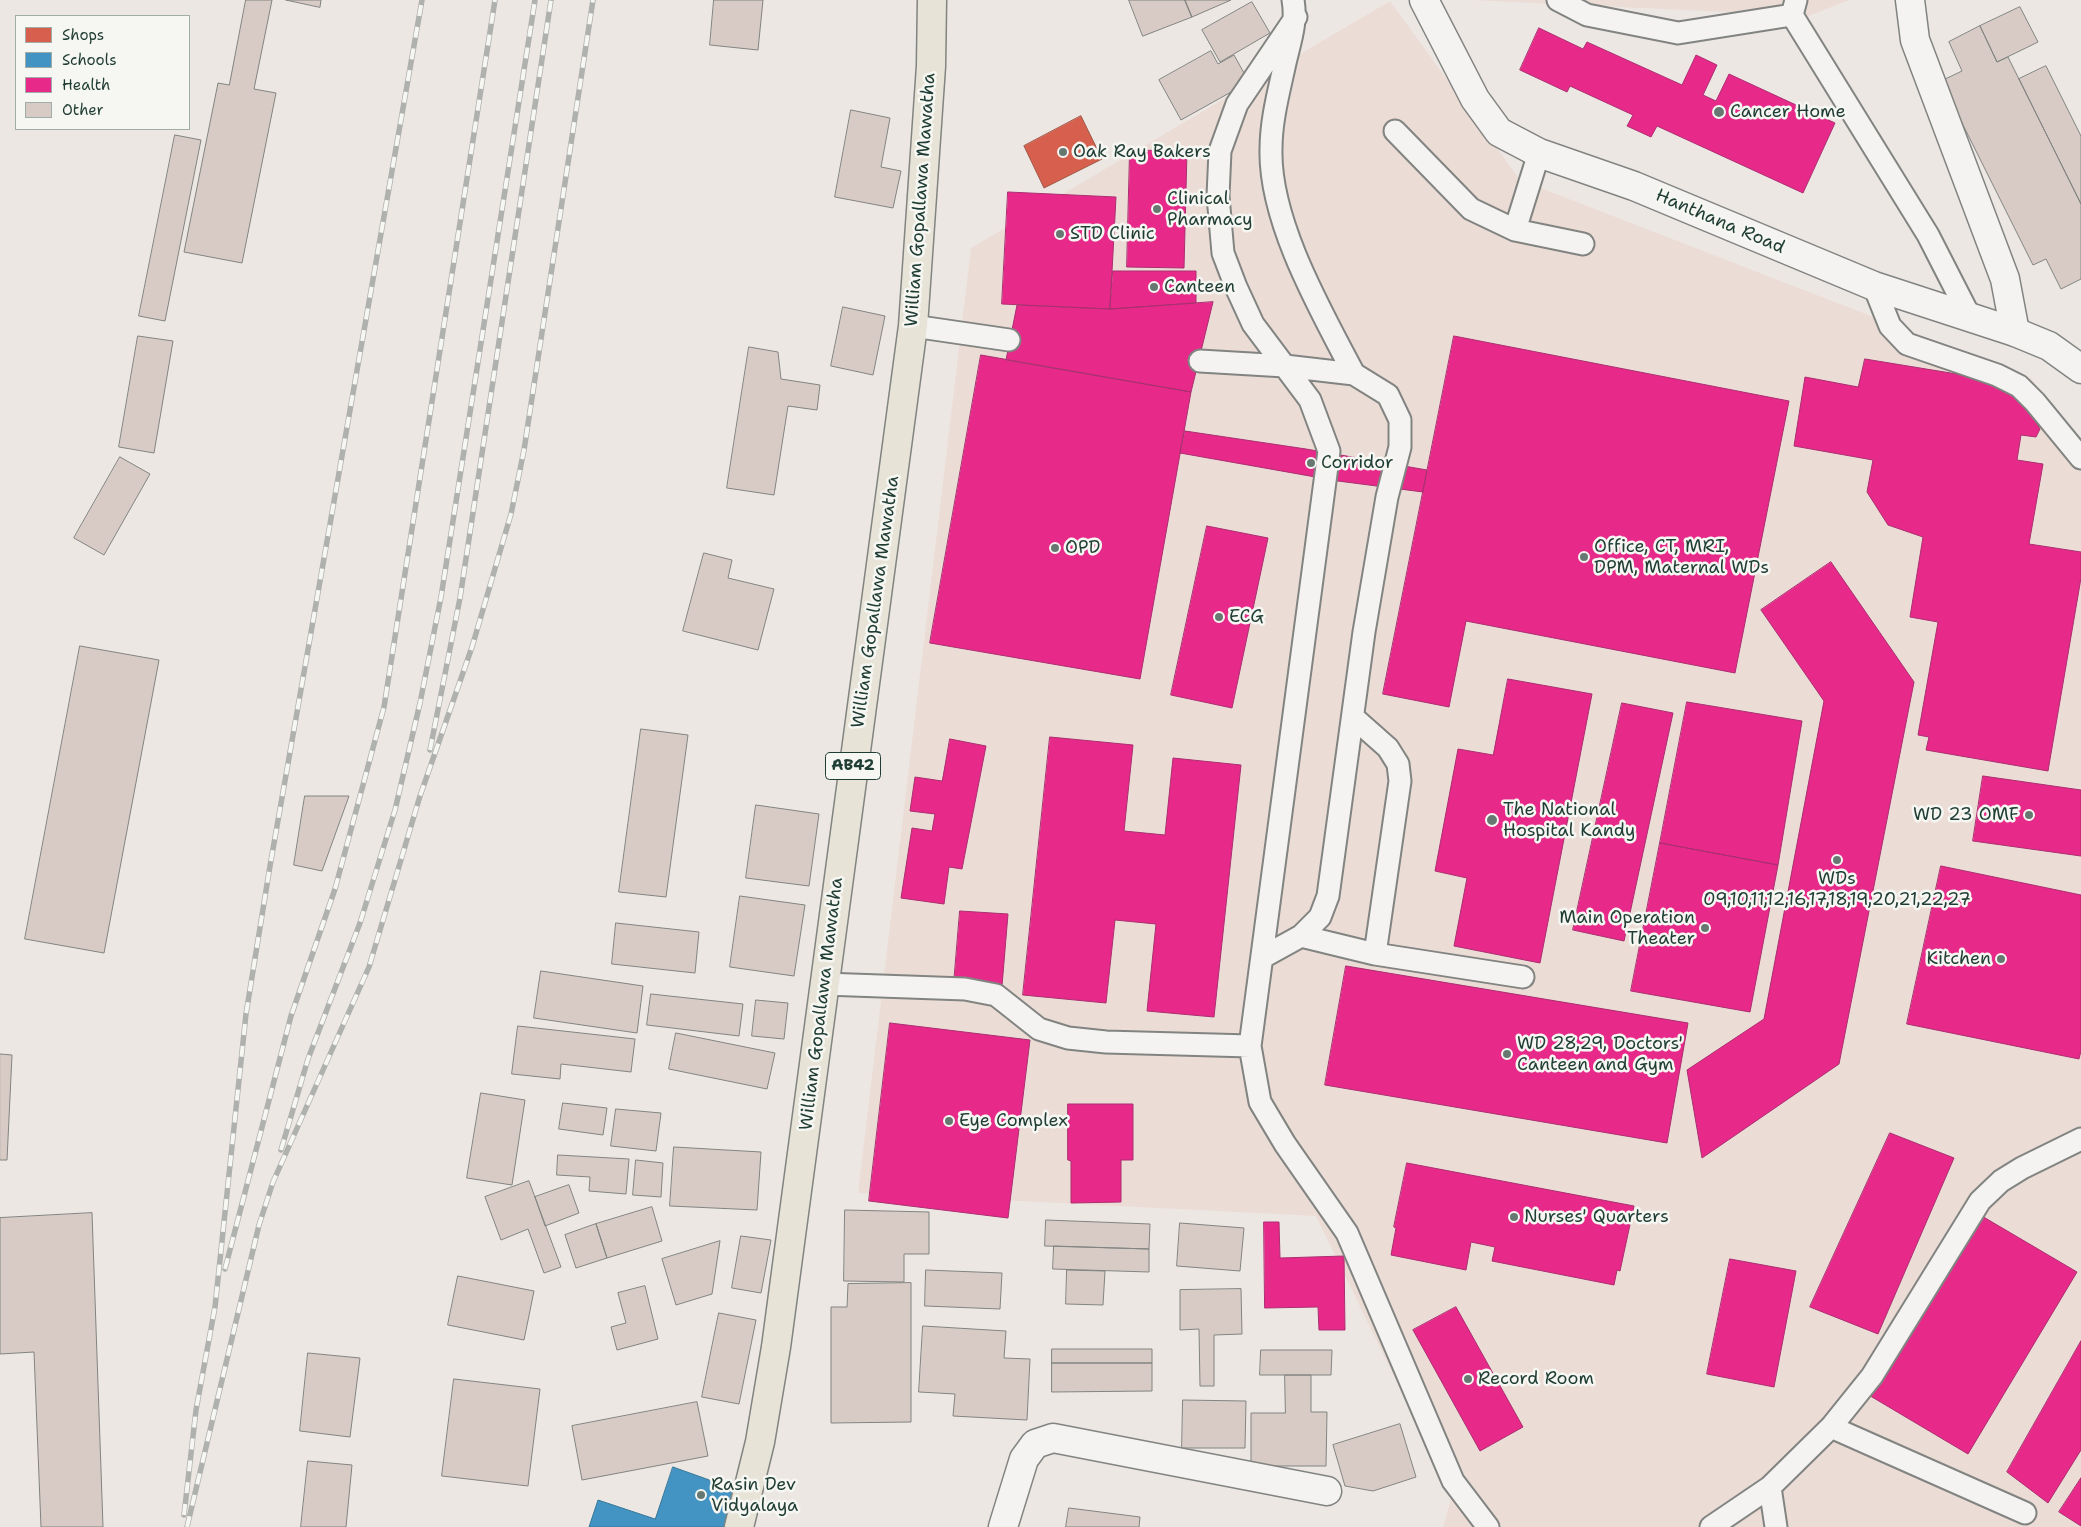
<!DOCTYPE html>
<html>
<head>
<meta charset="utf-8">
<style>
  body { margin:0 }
  #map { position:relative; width:2081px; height:1527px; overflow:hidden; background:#ede7e4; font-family:"Shantell Sans",sans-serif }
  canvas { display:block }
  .legend { position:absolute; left:15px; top:15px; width:175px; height:115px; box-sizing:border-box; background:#f6f6f2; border:1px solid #a0aca6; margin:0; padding:6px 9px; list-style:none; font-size:15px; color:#1f3d34 }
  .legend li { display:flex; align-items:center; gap:10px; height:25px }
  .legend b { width:25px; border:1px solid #a0aca6 }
</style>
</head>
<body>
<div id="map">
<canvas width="2081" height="1527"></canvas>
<ul class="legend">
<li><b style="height:14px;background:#d6604d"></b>Shops</li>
<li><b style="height:14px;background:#4393c3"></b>Schools</li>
<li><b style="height:14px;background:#e7298a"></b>Health</li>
<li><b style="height:14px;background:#d8cbc6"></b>Other</li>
</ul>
</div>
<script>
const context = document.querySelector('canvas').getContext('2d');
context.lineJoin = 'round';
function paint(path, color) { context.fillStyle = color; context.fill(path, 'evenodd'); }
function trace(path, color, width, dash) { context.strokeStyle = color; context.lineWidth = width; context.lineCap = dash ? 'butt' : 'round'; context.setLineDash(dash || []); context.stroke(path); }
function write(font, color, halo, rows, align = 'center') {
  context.font = font + ' "Shantell Sans",sans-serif'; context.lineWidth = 5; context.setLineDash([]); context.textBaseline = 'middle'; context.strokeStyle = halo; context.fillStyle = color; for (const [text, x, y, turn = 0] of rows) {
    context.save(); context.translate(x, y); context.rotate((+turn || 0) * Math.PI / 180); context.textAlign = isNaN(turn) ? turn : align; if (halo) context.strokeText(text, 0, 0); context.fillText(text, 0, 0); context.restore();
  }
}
paint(new Path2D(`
  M 1472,0 L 1849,0 L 1809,16 Z
  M 1390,1 L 1520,180 L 2031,378 L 2081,447 L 2081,1527 L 1443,1527 L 1452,1496 L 1316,1216 L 858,1193 L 971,248 Z`), '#ecdcd6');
const shops = new Path2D(`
  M 1081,116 L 1102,159 L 1044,188 L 1024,146 Z`);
paint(shops, '#d6604d');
trace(shops, '#9f5646', 1);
const schools = new Path2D(`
  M 673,1467 L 740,1491 L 728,1527 L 589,1527 L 598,1500 L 655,1519 Z`);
paint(schools, '#4393c3');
trace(schools, '#387998', 1);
const health = new Path2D(`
  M 1539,28 L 1583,49 L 1587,42 L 1682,85 L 1696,55 L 1717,65 L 1703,95 L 1716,101 L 1729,74 L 1835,123 L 1803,193 L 1657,126 L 1651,137 L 1627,126 L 1633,115 L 1570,86 L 1567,92 L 1520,70 Z
  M 1130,150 L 1187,151 L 1184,268 L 1127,267 Z
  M 1008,192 L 1116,197 L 1110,309 L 1002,304 Z
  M 1113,271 L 1196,271 L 1196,303 L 1110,309 Z
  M 1213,302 L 1191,392 L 1006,360 L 1017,305 L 1110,309 Z
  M 1454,336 L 1789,401 L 1735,673 L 1466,621 L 1449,707 L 1383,694 Z
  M 981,355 L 1191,392 L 1140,679 L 930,643 Z
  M 1865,359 L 1981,378 L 2017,391 L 2040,429 L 2036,437 L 2021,435 L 2017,460 L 2043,464 L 2029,544 L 2081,552 L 2081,578 L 2048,771 L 1926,750 L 1929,737 L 1918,735 L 1938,622 L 1910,617 L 1923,537 L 1888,525 L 1867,492 L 1873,460 L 1794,446 L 1805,377 L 1858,387 Z
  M 1185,431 L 1306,449 L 1427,470 L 1423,492 L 1338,481 L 1180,453 Z
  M 1207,526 L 1268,538 L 1232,708 L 1171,695 Z
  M 1831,562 L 1914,682 L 1839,1064 L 1702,1158 L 1687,1070 L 1764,1019 L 1824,701 L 1761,610 Z
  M 1508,679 L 1592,694 L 1540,963 L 1454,946 L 1467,878 L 1435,871 L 1458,749 L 1493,755 Z
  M 1687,702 L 1802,721 L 1778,865 L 1660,843 Z
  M 1622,703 L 1673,713 L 1624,941 L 1573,930 Z
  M 1050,737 L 1133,745 L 1124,831 L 1165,835 L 1173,758 L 1241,765 L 1214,1017 L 1147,1011 L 1156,924 L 1115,920 L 1106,1003 L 1023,995 Z
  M 950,739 L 986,746 L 962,869 L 949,867 L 944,904 L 901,898 L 912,828 L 932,831 L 935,814 L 910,811 L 915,777 L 942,781 Z
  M 1983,776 L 2081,790 L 2081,856 L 1973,841 Z
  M 1660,843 L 1778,865 L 1750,1012 L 1631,991 Z
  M 1941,866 L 2081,895 L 2081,1051 L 2079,1059 L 1907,1024 Z
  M 960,911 L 1008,914 L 1002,986 L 954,983 Z
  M 1346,966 L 1688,1023 L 1667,1143 L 1325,1085 Z
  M 890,1023 L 1030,1040 L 1008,1218 L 869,1201 Z
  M 1068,1104 L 1133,1104 L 1133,1160 L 1121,1160 L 1121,1202 L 1071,1203 L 1071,1161 L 1068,1160 Z
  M 1890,1133 L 1954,1158 L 1878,1334 L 1810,1307 Z
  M 1407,1163 L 1634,1206 L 1620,1271 L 1617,1270 L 1614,1285 L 1492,1261 L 1495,1247 L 1471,1242 L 1466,1270 L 1391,1255 L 1396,1228 L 1394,1227 Z
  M 1975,1212 L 2077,1272 L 1968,1454 L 1867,1394 Z
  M 1264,1222 L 1279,1222 L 1280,1258 L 1344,1256 L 1345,1330 L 1319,1330 L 1318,1307 L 1265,1308 Z
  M 1730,1259 L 1796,1271 L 1774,1387 L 1707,1374 Z
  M 1456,1307 L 1523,1427 L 1480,1451 L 1413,1330 Z
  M 2081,1341 L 2081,1450 L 2048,1503 L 2007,1472 Z
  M 2081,1478 L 2081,1526 L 2059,1512 Z`);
paint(health, '#e7298a');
trace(health, '#ab2f70', 1);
const building = new Path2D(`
  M 246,0 L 272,0 L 254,89 L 276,93 L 242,263 L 184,252 L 218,83 L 229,85 Z
  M 286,0 L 321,0 L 320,7 Z
  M 714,0 L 763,0 L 758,50 L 710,45 Z
  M 1129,0 L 1185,0 L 1192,17 L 1143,36 Z
  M 1185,0 L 1231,0 L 1192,17 Z
  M 1252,2 L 1270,33 L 1220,62 L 1202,30 Z
  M 2020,7 L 2038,42 L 1997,62 L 1980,26 Z
  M 1980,26 L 1997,62 L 2008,57 L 2081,204 L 2081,279 L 2061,289 L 2046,259 L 2033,265 L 1941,81 L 1962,71 L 1949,42 Z
  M 1211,51 L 1218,64 L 1234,55 L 1249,82 L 1181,120 L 1159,80 Z
  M 2046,66 L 2081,136 L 2081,204 L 2019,79 Z
  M 851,110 L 890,118 L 881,167 L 901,171 L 893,208 L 835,197 Z
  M 175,135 L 201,140 L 165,321 L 139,316 Z
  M 843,307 L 885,316 L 873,375 L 831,366 Z
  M 138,336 L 173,341 L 154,453 L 119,447 Z
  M 749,347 L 778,352 L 781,379 L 820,385 L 817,410 L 788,406 L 774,495 L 727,488 Z
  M 120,457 L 150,474 L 104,555 L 74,538 Z
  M 704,553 L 732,560 L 728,578 L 774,589 L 758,650 L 683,631 Z
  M 80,646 L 159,660 L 104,953 L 25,939 Z
  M 641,729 L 688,735 L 666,897 L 619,892 Z
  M 305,796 L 349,796 L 322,871 L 294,865 Z
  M 756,805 L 819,814 L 809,886 L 746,878 Z
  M 740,896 L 805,905 L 794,976 L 730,967 Z
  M 616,923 L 699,932 L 695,973 L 612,964 Z
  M 541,971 L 643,986 L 637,1033 L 534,1018 Z
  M 651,994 L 743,1004 L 739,1036 L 647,1025 Z
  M 756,1000 L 788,1003 L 784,1039 L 752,1036 Z
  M 518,1026 L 635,1039 L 631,1072 L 561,1064 L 560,1079 L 512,1074 Z
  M 676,1033 L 775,1053 L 767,1089 L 669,1069 Z
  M 0,1054 L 12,1055 L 7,1160 L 0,1160 Z
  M 481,1093 L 525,1100 L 512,1185 L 467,1178 Z
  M 563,1103 L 607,1108 L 603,1135 L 559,1129 Z
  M 616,1109 L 661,1113 L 656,1151 L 611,1146 Z
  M 674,1147 L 761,1152 L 757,1210 L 670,1206 Z
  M 558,1155 L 629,1159 L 626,1194 L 589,1191 L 590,1177 L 557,1175 Z
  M 636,1160 L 663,1163 L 661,1197 L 633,1195 Z
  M 529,1181 L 561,1267 L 544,1273 L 528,1229 L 501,1240 L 485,1197 Z
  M 569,1185 L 579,1213 L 545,1226 L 535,1197 Z
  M 652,1207 L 662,1241 L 607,1258 L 596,1224 Z
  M 845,1210 L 929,1212 L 929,1254 L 904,1254 L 904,1282 L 844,1281 Z
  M 92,1213 L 103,1527 L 41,1527 L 34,1352 L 0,1354 L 0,1218 Z
  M 1046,1220 L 1150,1224 L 1149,1249 L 1045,1246 Z
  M 1180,1223 L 1244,1228 L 1240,1271 L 1177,1266 Z
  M 596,1224 L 607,1258 L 576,1268 L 565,1235 Z
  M 741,1236 L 771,1240 L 761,1293 L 732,1288 Z
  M 720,1241 L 712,1294 L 676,1305 L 662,1259 Z
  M 1054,1246 L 1149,1249 L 1149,1272 L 1053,1269 Z
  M 926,1270 L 1002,1273 L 1000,1309 L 925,1306 Z
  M 1067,1270 L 1105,1271 L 1103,1305 L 1066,1304 Z
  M 458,1276 L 534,1291 L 524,1340 L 448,1325 Z
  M 911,1283 L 911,1422 L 831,1423 L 831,1307 L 847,1307 L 848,1284 Z
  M 645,1286 L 658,1339 L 617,1350 L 611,1327 L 626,1323 L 618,1293 Z
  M 1241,1289 L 1242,1334 L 1214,1335 L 1214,1386 L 1200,1386 L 1199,1329 L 1180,1330 L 1180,1290 Z
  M 719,1313 L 756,1320 L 739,1404 L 702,1397 Z
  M 923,1326 L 1006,1331 L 1004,1358 L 1030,1359 L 1027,1420 L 953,1416 L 955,1394 L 919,1392 Z
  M 1052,1349 L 1152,1349 L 1152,1363 L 1052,1363 Z
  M 1261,1350 L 1332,1350 L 1331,1375 L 1260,1375 Z
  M 308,1353 L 360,1358 L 350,1437 L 300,1431 Z
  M 1052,1363 L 1152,1363 L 1152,1391 L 1052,1392 Z
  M 1285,1375 L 1311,1375 L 1311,1412 L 1327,1412 L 1326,1466 L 1251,1466 L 1251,1413 L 1285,1413 Z
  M 454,1379 L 540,1389 L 528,1486 L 442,1476 Z
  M 1183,1400 L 1246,1401 L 1245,1448 L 1182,1448 Z
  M 697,1402 L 708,1456 L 582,1480 L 572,1426 Z
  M 1400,1424 L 1416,1477 L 1373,1491 L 1345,1486 L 1333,1445 Z
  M 308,1461 L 352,1465 L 346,1527 L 301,1527 Z
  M 1069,1508 L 1140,1517 L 1139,1527 L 1066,1527 Z`);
paint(building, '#d8cbc6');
trace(building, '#818481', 1);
const service = new Path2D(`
  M 1293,0 C 1297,23 1290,41 1285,63 C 1279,91 1271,120 1271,149 C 1269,221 1321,311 1354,374
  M 1558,0 L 1587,15 L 1678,33 L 1792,15
  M 1796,0 L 1792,15 L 1928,235 L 1970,317
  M 1296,17 L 1237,104 L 1220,151 L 1218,196 L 1223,253 L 1236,287 L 1253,324 L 1310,400 L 1329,451 L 1250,1046 L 1260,1102 L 1285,1144 L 1347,1233 L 1453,1481 L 1488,1527
  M 1395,131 L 1471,209 L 1515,230 L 1583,244
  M 1515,230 L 1539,153
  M 1874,286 L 1890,326 L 1907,344 L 1997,375 L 2019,386 L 2035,402 L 2081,458
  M 913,326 L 1009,340
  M 1200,361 L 1285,366 L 1354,374 L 1388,395 L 1400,420 L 1400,447 L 1387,497 L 1364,632 L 1328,896 L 1320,917 L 1301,936 L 1263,957
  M 1353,717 L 1388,748 L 1398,764 L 1400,781 L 1375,954
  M 1301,936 L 1375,954 L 1523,977
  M 824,984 L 965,989 L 996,995 L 1039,1029 L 1068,1038 L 1106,1042 L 1250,1046
  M 1831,1427 L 2025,1513
  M 1770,1487 L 1776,1527
  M 1711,1527 L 1770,1487 L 1831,1427 L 1872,1376 L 1980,1201 L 2001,1181 L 2022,1168 L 2081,1139`);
const minor = new Path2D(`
  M 1910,0 L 1915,40 L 2005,279 L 2015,332
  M 1003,1527 L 1024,1459 L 1035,1444 L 1053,1438 L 1327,1491`);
const tertiary = new Path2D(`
  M 1424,0 L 1475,99 L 1499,132 L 1539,153 L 1634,186 L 1874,286 L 2015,332 L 2049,346 L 2081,369`);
const primary = new Path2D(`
  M 739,1527 L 760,1442 L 776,1347 L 913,326 L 931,66 L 932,0`);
trace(service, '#818481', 25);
trace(minor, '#818481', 31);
trace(tertiary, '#818481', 31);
trace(primary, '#818481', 31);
trace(service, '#f4f3f1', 21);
trace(minor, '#f4f3f1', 28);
trace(tertiary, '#f4f3f1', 28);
trace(primary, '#e7e4d7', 28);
const rail = new Path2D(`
  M 430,750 L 460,598 L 551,0
  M 281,1150 L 308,1059 L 360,923 L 395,810 L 420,703 L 441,597 L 535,0
  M 225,1269 L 291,1016 L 335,889 L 384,707 L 495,0
  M 184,1515 L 196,1410 L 215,1307 L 246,1014 L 270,866 L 422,0
  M 187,1527 L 259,1225 L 273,1182 L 369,967 L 420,796 L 472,647 L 511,514 L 524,450 L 593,0`);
trace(rail, '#afb1af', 5.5);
trace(rail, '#f6f6f2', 4, [11]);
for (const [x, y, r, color] of [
  [1719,112,6,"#677872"],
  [1063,152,5,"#677872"],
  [1157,209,5,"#677872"],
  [1060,234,5,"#677872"],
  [1154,287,5,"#677872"],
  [1311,463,5,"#677872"],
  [1055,548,5,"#677872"],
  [1584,557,5,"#677872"],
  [1219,617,5,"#677872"],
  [2029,815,5,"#677872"],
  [1492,820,6,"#677872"],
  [1837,860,5,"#677872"],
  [1705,928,5,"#677872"],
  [2001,959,5,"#677872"],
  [1507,1054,5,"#677872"],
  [949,1121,5,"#677872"],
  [1514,1217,5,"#677872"],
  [1468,1379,5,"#677872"],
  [701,1495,5,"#677872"]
]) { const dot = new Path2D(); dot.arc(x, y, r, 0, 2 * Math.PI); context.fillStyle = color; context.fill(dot); trace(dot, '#f6f6f2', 2); }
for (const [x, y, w] of [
  [853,766,55]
]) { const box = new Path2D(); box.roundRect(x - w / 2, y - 13.5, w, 27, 4); context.fillStyle = '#f6f6f2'; context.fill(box); trace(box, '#1f3d34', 1); }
write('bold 16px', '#1f3d34', null, [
  ["AB42",853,766]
]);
write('18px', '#1f3d34', '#f6f6f2', [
  ["Cancer Home",1730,112],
  ["Oak Ray Bakers",1073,152],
  ["Clinical",1167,199],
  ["Pharmacy",1167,220],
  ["STD Clinic",1070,234],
  ["Canteen",1164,287],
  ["Corridor",1321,463],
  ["Office, CT, MRI,",1594,547],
  ["DPM, Maternal WDs",1594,568],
  ["OPD",1065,548],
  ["ECG",1229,617],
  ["The National",1503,810],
  ["Hospital Kandy",1503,831],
  ["WD 23 OMF",2019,815,"right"],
  ["WDs",1837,879,"center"],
  ["09,10,11,12,16,17,18,19,20,21,22,27",1837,900,"center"],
  ["Main Operation",1695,918,"right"],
  ["Theater",1695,939,"right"],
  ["Kitchen",1991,959,"right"],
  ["WD 28,29, Doctors'",1517,1044],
  ["Canteen and Gym",1517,1065],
  ["Eye Complex",959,1121],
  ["Nurses' Quarters",1524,1217],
  ["Record Room",1478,1379],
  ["Rasin Dev",711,1485],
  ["Vidyalaya",711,1506]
], 'left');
write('18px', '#1f3d34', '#f6f6f2', [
  ["William Gopallawa Mawatha",921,200,-86],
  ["Hanthana Road",1720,222,23],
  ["William Gopallawa Mawatha",876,602,-82],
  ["William Gopallawa Mawatha",822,1004,-83]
]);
</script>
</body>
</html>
